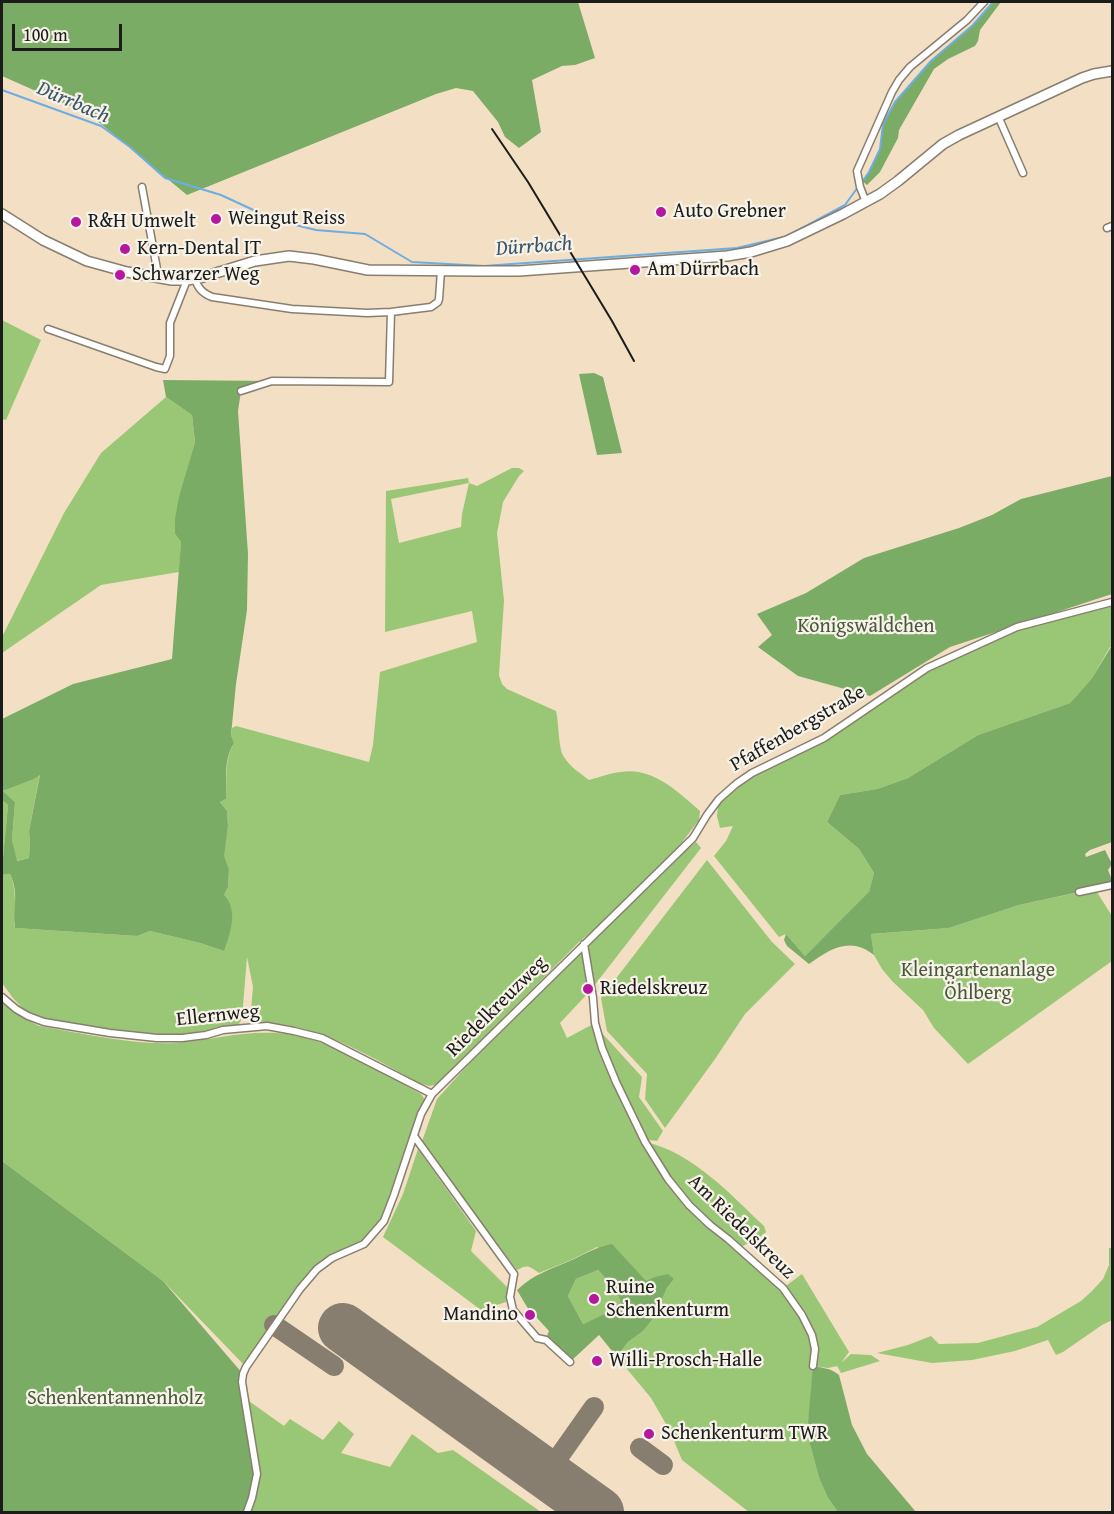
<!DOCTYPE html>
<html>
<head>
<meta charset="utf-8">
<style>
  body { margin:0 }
  #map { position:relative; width:1114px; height:1514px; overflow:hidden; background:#f3dfc3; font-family:"Gentium Book Plus",serif }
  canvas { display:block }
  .frame { position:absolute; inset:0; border:3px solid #1c1c1c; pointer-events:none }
  .scale { position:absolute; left:12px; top:24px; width:110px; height:27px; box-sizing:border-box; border:3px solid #1c1c1c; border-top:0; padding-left:8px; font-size:18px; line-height:21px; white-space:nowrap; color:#1c1c1c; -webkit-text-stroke:4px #f7f3e8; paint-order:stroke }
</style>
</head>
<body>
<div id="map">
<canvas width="1114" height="1514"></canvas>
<div class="frame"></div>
<div class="scale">100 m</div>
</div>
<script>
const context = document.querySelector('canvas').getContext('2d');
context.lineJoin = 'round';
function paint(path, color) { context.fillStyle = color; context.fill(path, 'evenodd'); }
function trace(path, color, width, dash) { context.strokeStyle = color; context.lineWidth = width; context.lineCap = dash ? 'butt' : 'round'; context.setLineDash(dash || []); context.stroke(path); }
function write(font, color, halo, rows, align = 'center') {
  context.font = font + ' "Gentium Book Plus",serif'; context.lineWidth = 4.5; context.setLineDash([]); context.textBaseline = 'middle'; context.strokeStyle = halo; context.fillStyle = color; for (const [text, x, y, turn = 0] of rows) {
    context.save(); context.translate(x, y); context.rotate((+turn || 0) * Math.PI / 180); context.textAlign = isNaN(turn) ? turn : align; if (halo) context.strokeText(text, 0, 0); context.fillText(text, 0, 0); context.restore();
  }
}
paint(new Path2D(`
  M 2,320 L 41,340 L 6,420 L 2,419 Z
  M 166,397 L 192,415 L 195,442 L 188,467 L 175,534 L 181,542 L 179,572 L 101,585 L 2,653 L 2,637 L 64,513 L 101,453 Z
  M 512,468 L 519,468 L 524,471 L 519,476 L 503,502 L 497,533 L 504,601 L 499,675 L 502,684 L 507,689 L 556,711 C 559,722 558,749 564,757 C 570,767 580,773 589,780 C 600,777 610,773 621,772 C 653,767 678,792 700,811 L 699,820 L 680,845 L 596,928 L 579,942 L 438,1084 L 430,1086 L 421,1084 C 376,1060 331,1031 279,1024 C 270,1023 260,1024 250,1024 L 253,987 L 247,957 L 242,1018 L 239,1024 L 236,1027 L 222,1028 L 184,1034 L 152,1034 L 65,1023 L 41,1017 L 24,1010 L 13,998 L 2,983 L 2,875 L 10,874 C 17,891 15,907 14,925 L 15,928 L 137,936 L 150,931 L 200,943 L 224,951 L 224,895 L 228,887 L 229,871 L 223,856 L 228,826 L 227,811 L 220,802 L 226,799 C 227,779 224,761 234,743 L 231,735 L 232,728 L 236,726 L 369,762 L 373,745 L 380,672 L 477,642 L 472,611 L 385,632 L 386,491 L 468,478 L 469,483 L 477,486 ZM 469,483 L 462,514 L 461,527 L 399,543 L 391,499 Z
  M 1112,602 L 1112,647 L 1110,647 L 1092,678 L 1070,703 L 978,735 L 908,778 L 877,789 L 840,795 L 827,822 L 859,849 L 874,873 L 869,893 L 805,956 L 786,934 L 779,937 L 714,856 L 726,841 L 733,826 L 720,828 L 717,816 L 719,799 L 736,784 L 824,738 L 927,668 L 1017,627 Z
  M 40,774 L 29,831 L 30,843 L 29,858 L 16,861 L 12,840 L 15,802 L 3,791 L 32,780 Z
  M 2,800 L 8,805 L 3,859 L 2,859 Z
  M 696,842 L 701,848 L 590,991 L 560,1023 L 567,1038 L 595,1023 L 597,1012 L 601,1032 L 642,1077 L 639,1097 L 663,1131 L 657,1141 L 650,1140 L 646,1142 C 693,1153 730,1194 764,1226 L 766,1232 L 762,1236 L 739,1248 L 783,1288 L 802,1274 L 849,1352 L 841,1363 L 851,1354 L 871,1355 L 880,1361 L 841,1373 L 837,1366 L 828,1368 L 814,1366 L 807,1433 L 819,1478 L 828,1498 L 838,1512 L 749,1512 L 682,1460 L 670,1431 L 651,1398 L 617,1357 L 628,1342 L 642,1332 L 667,1288 L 674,1279 L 656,1277 L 646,1282 L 639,1275 L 597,1247 L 571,1260 L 539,1273 C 529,1266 528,1264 517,1270 L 421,1144 L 437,1099 L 466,1067 L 686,850 Z
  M 707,860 L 772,942 L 795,964 L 745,1014 L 715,1059 L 665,1128 L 645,1099 L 647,1074 L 607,1031 L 601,998 Z
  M 1095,889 L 1112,916 L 1112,961 L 968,1064 L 934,1028 L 923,1010 L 893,982 L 882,969 L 874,955 L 871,934 L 949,928 L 1019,905 Z
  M 2,996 C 12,1010 23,1018 39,1026 C 80,1033 133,1045 175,1043 C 215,1040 252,1028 293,1035 C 338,1043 381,1072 421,1094 L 425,1100 L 379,1225 L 364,1244 L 317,1269 L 246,1367 L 163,1281 L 2,1161 Z
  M 418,1149 L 476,1231 L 471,1251 L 508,1288 L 506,1302 L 481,1310 L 383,1237 L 403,1194 Z
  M 1109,1248 L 1112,1248 L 1112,1320 L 1102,1325 L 1063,1352 L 1056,1355 L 1048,1340 L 1015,1351 L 972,1360 L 932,1363 L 877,1353 L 908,1345 L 931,1336 L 939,1344 L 978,1343 L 1037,1327 L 1081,1301 L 1092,1291 L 1103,1279 L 1109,1265 Z
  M 598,1270 C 608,1280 620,1293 621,1306 L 583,1324 L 568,1296 L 576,1279 Z
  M 246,1399 L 284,1426 L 290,1419 L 323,1440 L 339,1421 L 354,1434 L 341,1453 L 390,1467 L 412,1434 L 438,1453 L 453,1450 L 541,1512 L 247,1512 Z`), '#9ac775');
paint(new Path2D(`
  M 2,2 L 578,2 L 595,58 L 575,65 L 562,66 L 532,80 L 541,132 L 519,148 L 505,137 L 498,122 L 473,91 L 456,88 L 436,94 L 187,195 L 90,115 L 2,76 Z
  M 993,2 L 1001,2 L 980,30 L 978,41 L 975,46 L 948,59 L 934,69 L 899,130 L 898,138 L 880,172 L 867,185 L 862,181 L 869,172 L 880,149 L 883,124 L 895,102 L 931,61 L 973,25 Z
  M 594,373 L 603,377 L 622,453 L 597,455 L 579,374 Z
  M 163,380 L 272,381 L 241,391 L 238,411 L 248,554 L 247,610 L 236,684 L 231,735 L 234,743 C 223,761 227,779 226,799 L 220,802 L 227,811 L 228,826 L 224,856 L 229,870 L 228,887 L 224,895 C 239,910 230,934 224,951 L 200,943 L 150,931 L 137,936 L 15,928 C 12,907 20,896 10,874 L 2,875 L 2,859 L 3,858 L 8,805 L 2,800 L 2,719 L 73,684 L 172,659 L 181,542 L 175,534 L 175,519 L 179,497 L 195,442 L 192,415 L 166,397 ZM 40,775 L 29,831 L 30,843 L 29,858 L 17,861 L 12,840 L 15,802 L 3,791 L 32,780 Z
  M 1112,476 L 1112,594 L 950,647 L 870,696 L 798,676 L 758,647 L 772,635 L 757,614 L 806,593 L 864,558 L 959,528 L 992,515 L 1021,499 Z
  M 1111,647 L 1112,647 L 1112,842 L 1090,850 L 1085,854 L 1086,857 L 1105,850 L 1112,864 L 1108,870 L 1112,880 L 1112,885 L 1019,905 L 949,928 L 871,934 L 874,955 C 850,936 830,949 809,964 L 787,946 L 784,940 L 786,934 L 805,956 L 869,892 L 874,873 L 859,849 L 827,822 L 840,795 L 877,789 L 908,778 L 978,735 L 1070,703 L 1092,678 Z
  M 2,1161 L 163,1281 L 243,1374 L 256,1465 L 247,1512 L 2,1512 Z
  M 612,1244 L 646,1281 L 655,1277 L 668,1274 L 674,1279 L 667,1288 L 651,1321 L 642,1332 L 628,1342 L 617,1357 L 599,1335 L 571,1361 L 547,1336 L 549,1331 L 527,1307 L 517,1290 C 534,1274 551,1269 572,1260 C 586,1253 597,1247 612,1244 ZM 598,1270 C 607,1280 620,1292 621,1306 L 583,1324 L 568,1296 L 576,1279 Z
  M 813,1366 C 823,1368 831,1368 839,1375 L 852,1425 L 867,1454 L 916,1512 L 838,1512 L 828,1498 L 819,1478 L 807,1433 Z`), '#7bac66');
trace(new Path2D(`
  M 2,90 L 101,126 L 130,147 L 165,178 L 221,195 L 275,220 L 316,230 L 365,234 L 412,262 L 484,266 L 554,261 L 737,248 L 788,236
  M 862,182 L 869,172 L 880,149 L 883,124 L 895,102 L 931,61 L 973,25 L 993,2
  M 793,233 L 845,205 L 858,187`), '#6dade1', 2);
trace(new Path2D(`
  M 274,1325 L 334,1366
  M 362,1357 L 370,1347
  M 640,1448 L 663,1465
  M 546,1475 L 594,1407`), '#887e70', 20);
trace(new Path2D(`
  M 343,1328 L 599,1512`), '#887e70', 50);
const street = new Path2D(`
  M 998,116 L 1023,173
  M 142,187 L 157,269 L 157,278
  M 866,202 L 860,187 L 857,171 L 892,92 L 899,80 L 910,67 L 967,20 L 984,2
  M 1107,228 L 1112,226
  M 195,279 C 198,288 202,293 212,297 L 292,309 L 367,313 L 391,312 L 431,307 L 438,302 L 439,299 L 441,271
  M 48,329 L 156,367 L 165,369 L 170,356 L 170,323 L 187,280
  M 241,391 L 272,381 L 389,382 L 391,312
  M 1079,892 L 1112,885
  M 584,944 L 593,998 L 595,1023 L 602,1048 L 616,1082 L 645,1142 L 668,1179 L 689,1205 L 710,1225 L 728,1239 L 783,1288 L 802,1315 L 812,1335 L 815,1349 L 813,1366
  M 2,997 L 16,1009 L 28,1016 L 44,1022 L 110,1033 L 157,1038 L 182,1038 L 206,1035 L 223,1030 L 267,1026 L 294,1031 L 322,1038 L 432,1094
  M 414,1136 L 514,1274 L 510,1297 L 513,1310 L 537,1338 L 546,1340 L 570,1362
  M 247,1512 L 252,1498 L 257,1474 L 242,1382 L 243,1374 L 246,1367 L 300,1289 L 317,1269 L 332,1258 L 364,1244 L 384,1221 L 394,1195 L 421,1114 L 432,1094 L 693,838 L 707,815 L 719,799 L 736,784 L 752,773 L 824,738 L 927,668 L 1017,627 L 1112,602`);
const secondary = new Path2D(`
  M 2,214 L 43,240 L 87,261 L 127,272 L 172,280 L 187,280 L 203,277 L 255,261 L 289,256 L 314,259 L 368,270 L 478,271 L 519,271 L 727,256 L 751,252 L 787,241 L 843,214 L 880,194 L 898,181 L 943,144 L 959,135 L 1082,78 L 1094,74 L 1112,71`);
trace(street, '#887e70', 9);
trace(secondary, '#887e70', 12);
trace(street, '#fff', 6);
trace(secondary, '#fff', 9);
trace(new Path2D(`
  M 492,129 L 528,182 L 612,321 L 634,361`), '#1c1c1c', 2);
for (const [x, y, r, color] of [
  [661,212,6,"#b5179e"],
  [216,219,6,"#b5179e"],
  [76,222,6,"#b5179e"],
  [125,249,6,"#b5179e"],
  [635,270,6,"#b5179e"],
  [120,275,6,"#b5179e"],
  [588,989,6,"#b5179e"],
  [594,1299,6,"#b5179e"],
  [530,1315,6,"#b5179e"],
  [597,1361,6,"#b5179e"],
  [649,1434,6,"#b5179e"]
]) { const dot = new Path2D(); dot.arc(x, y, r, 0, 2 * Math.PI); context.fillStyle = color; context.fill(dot); trace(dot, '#f7f3e8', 2); }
write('20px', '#1c1c1c', '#f7f3e8', [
  ["Auto Grebner",673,212],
  ["Weingut Reiss",228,219],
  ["R&H Umwelt",88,222],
  ["Kern-Dental IT",137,249],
  ["Am Dürrbach",647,270],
  ["Schwarzer Weg",132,275],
  ["Riedelskreuz",600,989],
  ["Ruine",606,1288],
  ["Schenkenturm",606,1311],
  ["Mandino",518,1315,"right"],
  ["Willi-Prosch-Halle",609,1361],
  ["Schenkenturm TWR",661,1434]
], 'left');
write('20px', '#48583b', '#f7f3e8', [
  ["Königswäldchen",866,627],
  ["Kleingartenanlage",978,971],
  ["Öhlberg",978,994],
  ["Schenkentannenholz",115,1399]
]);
write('20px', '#1c1c1c', '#f7f3e8', [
  ["Pfaffenbergstraße",798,729,-30],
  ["Riedelkreuzweg",497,1007,-45],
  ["Ellernweg",218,1016,-6],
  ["Am Riedelskreuz",741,1227,44]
]);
write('italic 21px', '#3c566b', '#f7f3e8', [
  ["Dürrbach",73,103,23],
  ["Dürrbach",534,247,-4]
]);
</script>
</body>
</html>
